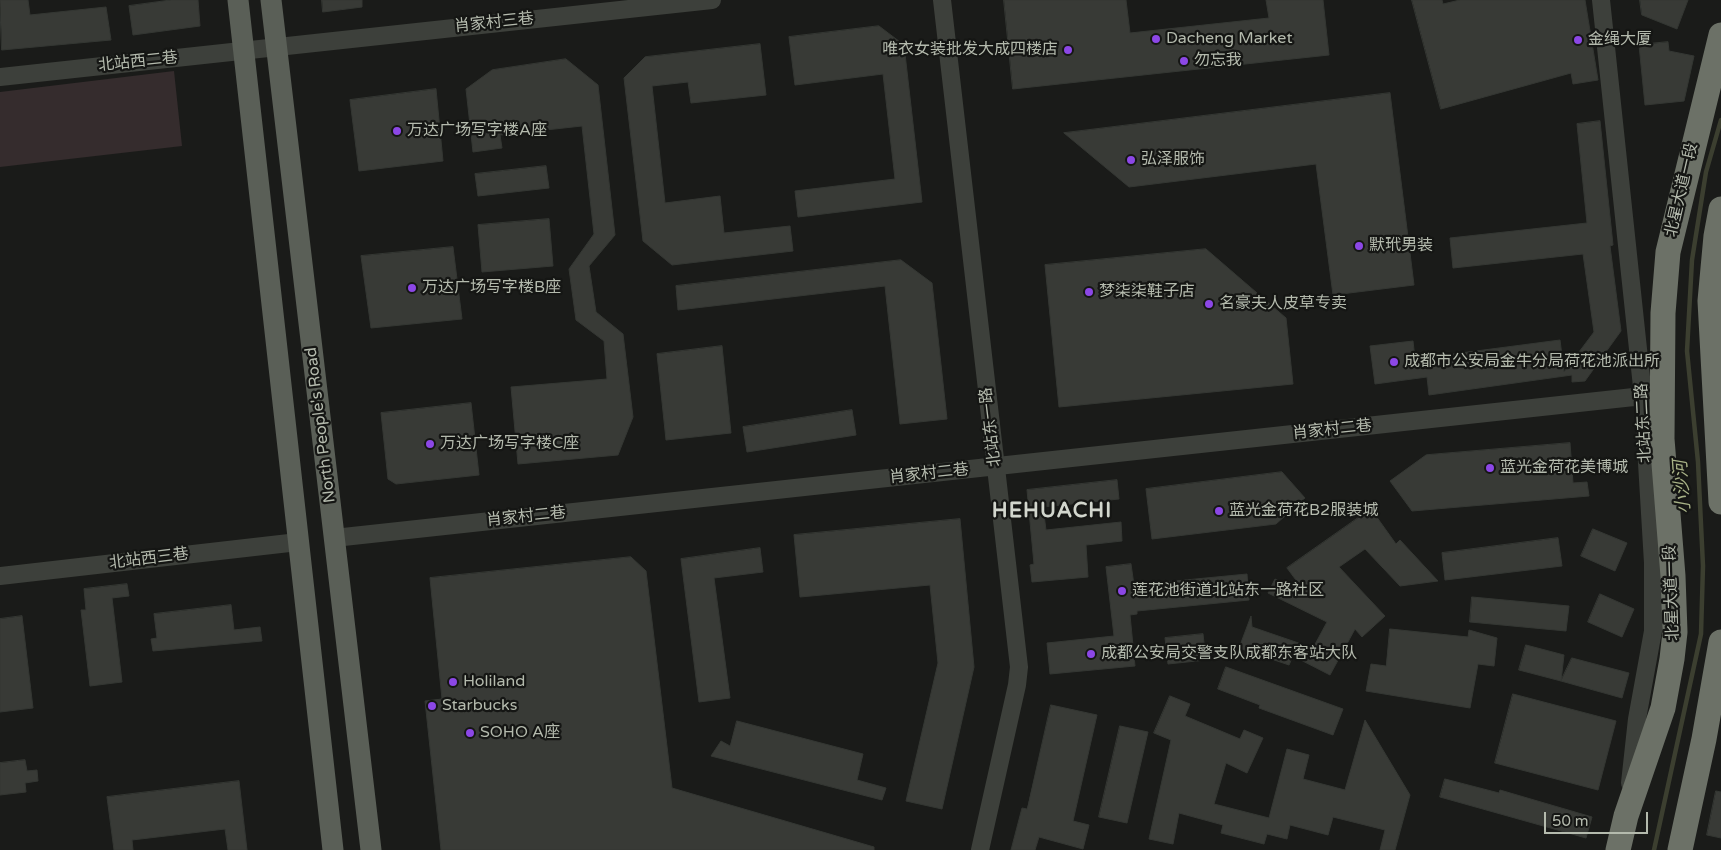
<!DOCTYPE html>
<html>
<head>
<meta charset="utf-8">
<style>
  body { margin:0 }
  #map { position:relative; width:1721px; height:850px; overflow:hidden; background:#1a1b19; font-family:"Varela Round",sans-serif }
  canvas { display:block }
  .scale { position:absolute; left:1544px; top:812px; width:104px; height:22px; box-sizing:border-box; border:2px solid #b4baad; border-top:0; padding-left:6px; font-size:15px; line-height:18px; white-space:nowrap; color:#b4baad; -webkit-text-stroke:4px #151614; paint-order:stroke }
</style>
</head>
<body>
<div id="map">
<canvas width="1721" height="850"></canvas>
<div class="scale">50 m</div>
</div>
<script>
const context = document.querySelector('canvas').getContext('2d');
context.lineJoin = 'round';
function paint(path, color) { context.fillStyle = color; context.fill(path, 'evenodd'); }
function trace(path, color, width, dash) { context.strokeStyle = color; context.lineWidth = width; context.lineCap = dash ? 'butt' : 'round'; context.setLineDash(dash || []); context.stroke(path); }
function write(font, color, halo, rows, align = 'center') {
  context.font = font + ' "Varela Round","Noto Sans SC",sans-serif'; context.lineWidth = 4.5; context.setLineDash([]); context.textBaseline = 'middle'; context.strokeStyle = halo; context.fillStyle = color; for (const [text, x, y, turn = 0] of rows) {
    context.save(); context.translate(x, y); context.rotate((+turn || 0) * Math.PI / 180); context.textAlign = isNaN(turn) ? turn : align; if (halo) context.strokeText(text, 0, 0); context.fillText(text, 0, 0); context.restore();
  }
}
paint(new Path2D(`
  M 174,71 L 182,146 L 0,167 L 0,92 Z`), '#352c2d');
trace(new Path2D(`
  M 1654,850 L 1701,634 L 1703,566 L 1698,462 L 1687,351 L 1692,260 L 1706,172 L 1721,120`), '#3c3f30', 4.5);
const building = new Path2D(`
  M 0,0 L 28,0 L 30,15 L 106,7 L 111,40 L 2,50 Z
  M 171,0 L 198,0 L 200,26 L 133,35 L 129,6 Z
  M 322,0 L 362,0 L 362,7 L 323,12 Z
  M 1004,0 L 1126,0 L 1130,33 L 1269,18 L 1266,0 L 1323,0 L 1329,55 L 1013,89 Z
  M 1412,0 L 1442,0 L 1443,4 L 1460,0 L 1585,0 L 1598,80 L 1573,84 L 1571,73 L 1441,109 Z
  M 1640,0 L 1688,0 L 1677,29 L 1642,15 Z
  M 879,26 L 904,45 L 922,202 L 798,217 L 795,191 L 895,179 L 883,74 L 795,85 L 789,37 Z
  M 1668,42 L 1669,51 L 1694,56 L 1684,101 L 1645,105 L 1639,45 Z
  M 760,44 L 766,95 L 691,103 L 688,82 L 652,86 L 665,203 L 720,196 L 724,233 L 790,226 L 793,251 L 672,265 L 643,241 L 624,78 L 645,57 Z
  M 566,59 L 598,85 L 615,235 L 589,266 L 596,312 L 623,334 L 633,417 L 618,455 L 518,464 L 511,387 L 607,379 L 604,341 L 576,320 L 569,269 L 594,234 L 582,126 L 500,135 L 502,148 L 473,152 L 466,89 L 492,70 Z
  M 436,89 L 443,161 L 359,171 L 350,100 Z
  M 1390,93 L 1414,285 L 1333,295 L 1316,164 L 1129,187 L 1064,133 Z
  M 1600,121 L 1613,245 L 1610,246 L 1621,331 L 1585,381 L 1572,382 L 1572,375 L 1429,395 L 1427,377 L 1375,384 L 1370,346 L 1413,341 L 1415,359 L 1560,340 L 1564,372 L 1594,332 L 1583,254 L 1453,268 L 1450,238 L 1587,223 L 1577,124 Z
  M 546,166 L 549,188 L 478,196 L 475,174 Z
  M 549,219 L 553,266 L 482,272 L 478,225 Z
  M 453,247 L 462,319 L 371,328 L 361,256 Z
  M 1206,249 L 1286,318 L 1293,384 L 1059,407 L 1045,265 Z
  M 901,260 L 932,283 L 947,419 L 900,424 L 885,286 L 678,310 L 676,286 Z
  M 722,346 L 731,433 L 666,440 L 657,354 Z
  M 471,403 L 479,475 L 396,484 L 388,479 L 381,413 Z
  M 852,410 L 856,435 L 747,452 L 743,427 Z
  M 1570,443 L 1573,483 L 1587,482 L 1589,496 L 1412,511 L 1390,481 L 1426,455 Z
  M 1282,472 L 1305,498 L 1276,524 L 1152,539 L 1146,489 Z
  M 1117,480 L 1119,499 L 1043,507 L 1046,530 L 1121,522 L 1122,541 L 1086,545 L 1088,577 L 1032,582 L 1030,565 L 1034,564 L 1027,490 Z
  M 1371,509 L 1396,544 L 1400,540 L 1438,581 L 1400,586 L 1365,549 L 1339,567 L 1385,616 L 1362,637 L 1355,629 L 1330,675 L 1293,656 L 1289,665 L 1239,648 L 1251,616 L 1252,627 L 1313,648 L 1327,622 L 1268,593 L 1275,579 L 1307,595 L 1287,568 Z
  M 960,519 L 974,667 L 942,809 L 906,801 L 938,663 L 930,585 L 800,597 L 794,535 Z
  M 1593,529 L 1627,543 L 1615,571 L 1581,556 Z
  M 1558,538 L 1562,566 L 1445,580 L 1442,553 Z
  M 760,548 L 763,572 L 714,578 L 730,698 L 699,702 L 681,559 Z
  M 631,557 L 646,571 L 672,788 L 874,847 L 874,850 L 441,850 L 425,701 L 442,699 L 430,578 Z
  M 1131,564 L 1134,585 L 1247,574 L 1249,600 L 1137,611 L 1137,614 L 1130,615 L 1135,666 L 1050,674 L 1047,643 L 1114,636 L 1106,567 Z
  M 127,584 L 129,596 L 112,598 L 122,682 L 90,686 L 81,610 L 86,610 L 84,589 Z
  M 1600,594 L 1634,609 L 1622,637 L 1588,622 Z
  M 1472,597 L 1569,606 L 1566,631 L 1470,622 Z
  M 231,605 L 234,630 L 260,627 L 262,641 L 153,651 L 151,639 L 157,638 L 154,614 Z
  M 22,616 L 33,708 L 0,712 L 0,619 Z
  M 1390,629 L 1468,637 L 1469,630 L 1497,638 L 1494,666 L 1478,664 L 1470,708 L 1366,691 L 1371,664 L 1386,666 Z
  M 1203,634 L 1206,660 L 1168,664 L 1165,638 Z
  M 1526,645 L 1564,655 L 1561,681 L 1519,670 Z
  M 1572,658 L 1629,673 L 1622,698 L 1561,681 Z
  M 1226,667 L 1343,709 L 1333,735 L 1259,708 L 1260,705 L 1218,689 Z
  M 1513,694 L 1616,721 L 1598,790 L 1495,763 Z
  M 1170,696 L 1190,704 L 1185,716 L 1240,739 L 1244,730 L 1263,738 L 1247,773 L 1226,763 L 1214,804 L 1269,818 L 1287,749 L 1309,755 L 1303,779 L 1345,790 L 1365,720 L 1410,795 L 1395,850 L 1380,850 L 1385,830 L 1333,817 L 1328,835 L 1290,825 L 1287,839 L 1267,834 L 1264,844 L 1221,833 L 1223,825 L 1179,813 L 1173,844 L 1149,839 L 1171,740 L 1154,733 Z
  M 1051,705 L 1097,715 L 1073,821 L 1089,825 L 1083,849 L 1039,837 L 1035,850 L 1011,850 L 1022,808 L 1027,809 Z
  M 737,721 L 863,754 L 857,780 L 886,788 L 882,800 L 711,756 L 721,741 L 730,746 Z
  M 1120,726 L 1148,732 L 1127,823 L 1099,817 Z
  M 25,760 L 27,771 L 37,770 L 38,781 L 25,783 L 26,792 L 0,795 L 0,763 Z
  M 1445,779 L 1499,793 L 1500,790 L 1592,817 L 1586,838 L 1440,797 Z
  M 239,781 L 247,850 L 228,850 L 225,829 L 132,840 L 133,850 L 114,850 L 107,797 Z
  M 1716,791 L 1721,792 L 1721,838 L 1707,835 Z`);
paint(building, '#383a36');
trace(building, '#343733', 1);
trace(new Path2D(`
  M 942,0 L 1019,667 L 1017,685 L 980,850
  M 1601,0 L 1643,396 L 1653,563 L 1653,631 L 1637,719 L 1630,783
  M 0,77 L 712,0
  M 334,538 L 1643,396
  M 0,576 L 298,542`), '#3d403b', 18);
trace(new Path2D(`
  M 238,0 L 333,850
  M 271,0 L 371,850`), '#5a5f57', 21);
trace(new Path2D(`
  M 1721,209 L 1716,236 L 1710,301 L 1721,502
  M 1618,850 L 1626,816 L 1663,708 L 1672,659 L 1675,632 L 1673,576 L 1662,439 L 1663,313 L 1668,252 L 1721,35
  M 1680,850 L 1704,739 L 1721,642`), '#6c7167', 25);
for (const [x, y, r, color] of [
  [1156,39,5,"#8c47e6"],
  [1578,40,5,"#8c47e6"],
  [1068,50,5,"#8c47e6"],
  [1184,61,5,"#8c47e6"],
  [397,131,5,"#8c47e6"],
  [1131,160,5,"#8c47e6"],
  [1359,246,5,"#8c47e6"],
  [412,288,5,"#8c47e6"],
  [1089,292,5,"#8c47e6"],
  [1209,304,5,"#8c47e6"],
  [1394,362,5,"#8c47e6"],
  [430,444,5,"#8c47e6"],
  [1490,468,5,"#8c47e6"],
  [1219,511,5,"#8c47e6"],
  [1122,591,5,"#8c47e6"],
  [1091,654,5,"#8c47e6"],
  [453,682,5,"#8c47e6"],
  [432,706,5,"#8c47e6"],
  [470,733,5,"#8c47e6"]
]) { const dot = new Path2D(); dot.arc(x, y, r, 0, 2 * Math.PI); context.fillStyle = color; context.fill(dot); trace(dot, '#151614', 2); }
write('16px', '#b4baad', '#151614', [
  ["肖家村三巷",494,23,-6],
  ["北站西二巷",138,62,-6],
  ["北星大道一段",1682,190,-77],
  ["北站东二路",1644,423,-93],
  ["North People's Road",321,425,-97],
  ["北站东一路",991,427,-97],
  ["肖家村二巷",1332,430,-6],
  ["肖家村二巷",929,474,-6],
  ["肖家村二巷",526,517,-6],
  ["北站西三巷",149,559,-7],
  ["北星大道一段",1672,593,-92]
]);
write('16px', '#b4baad', '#151614', [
  ["Dacheng Market",1166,39],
  ["金绳大厦",1588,40],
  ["唯衣女装批发大成四楼店",1058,50,"right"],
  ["勿忘我",1194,61],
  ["万达广场写字楼A座",407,131],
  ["弘泽服饰",1141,160],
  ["默玳男装",1369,246],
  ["万达广场写字楼B座",422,288],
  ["梦柒柒鞋子店",1099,292],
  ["名豪夫人皮草专卖",1219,304],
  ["成都市公安局金牛分局荷花池派出所",1404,362],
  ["万达广场写字楼C座",440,444],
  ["蓝光金荷花美博城",1500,468],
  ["蓝光金荷花B2服装城",1229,511],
  ["莲花池街道北站东一路社区",1132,591],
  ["成都公安局交警支队成都东客站大队",1101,654],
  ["Holiland",463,682],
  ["Starbucks",442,706],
  ["SOHO A座",480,733]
], 'left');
write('italic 18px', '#a8b287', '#151614', [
  ["小沙河",1683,487,-94]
]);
context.letterSpacing = '1px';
write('bold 21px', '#d2d6cd', '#151614', [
  ["HEHUACHI",1052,511]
]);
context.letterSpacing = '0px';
</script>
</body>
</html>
